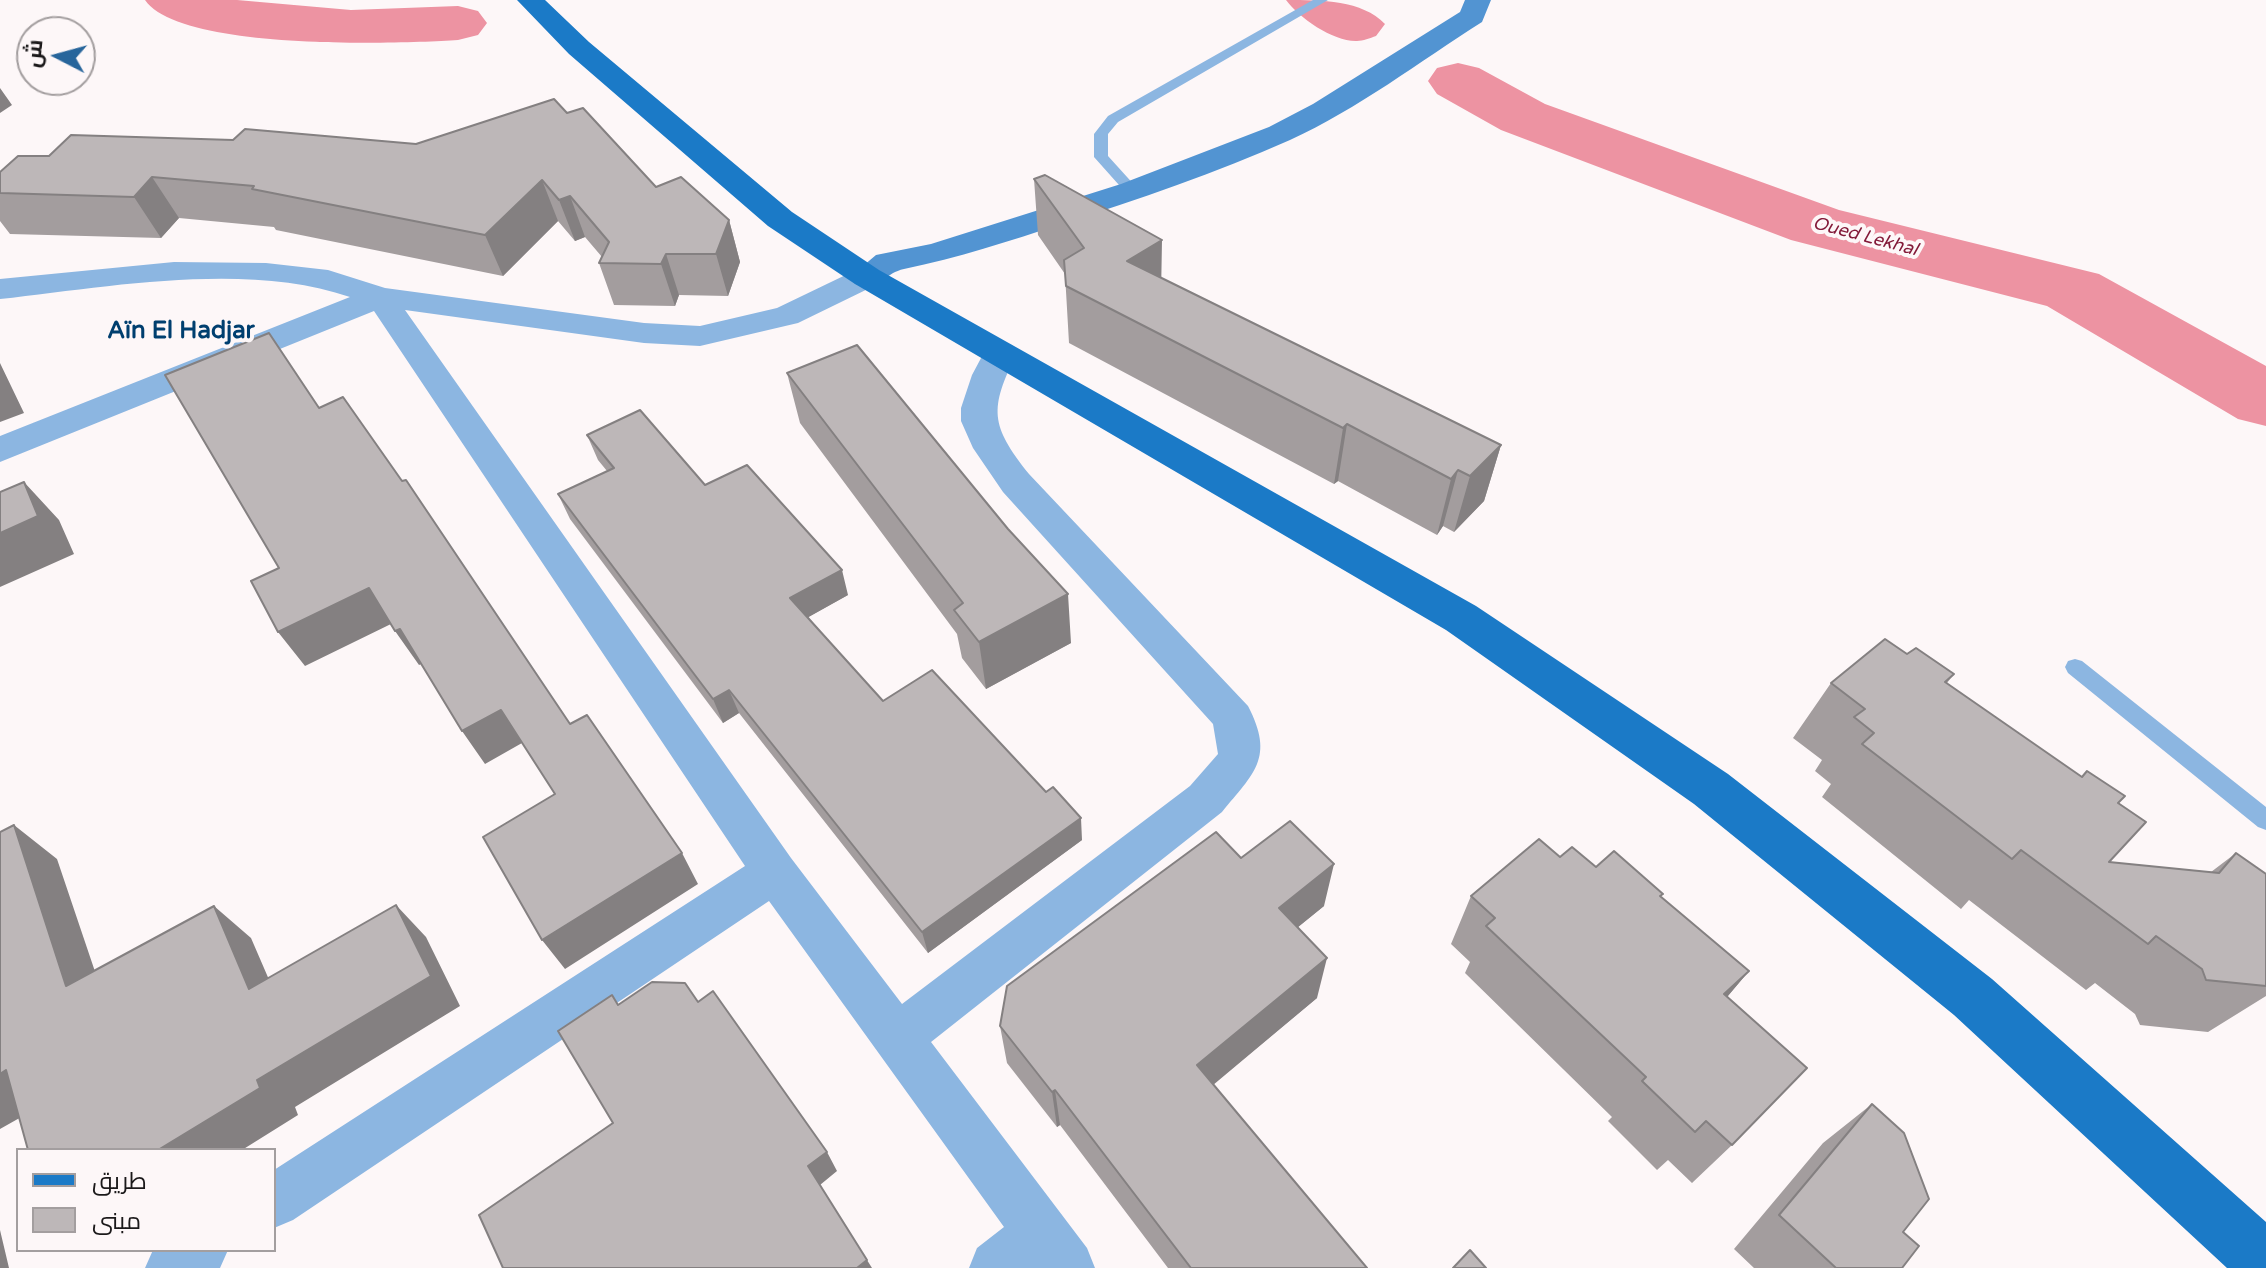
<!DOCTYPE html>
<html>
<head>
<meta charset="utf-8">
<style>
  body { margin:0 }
  #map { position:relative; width:2266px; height:1268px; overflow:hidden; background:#fdf7f8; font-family:"Varela Round",Cairo,sans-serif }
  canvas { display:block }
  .legend { position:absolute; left:16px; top:1148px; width:260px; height:104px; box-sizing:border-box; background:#fdf7f8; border:2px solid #a39e9f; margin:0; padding:10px 14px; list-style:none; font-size:24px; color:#1b191a }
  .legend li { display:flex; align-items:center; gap:16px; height:40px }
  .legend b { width:40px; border:2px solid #a39e9f }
  .north { position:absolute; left:16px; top:16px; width:80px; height:80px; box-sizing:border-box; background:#fdf7f8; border:2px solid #a39e9f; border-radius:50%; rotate:276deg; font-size:22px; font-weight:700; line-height:32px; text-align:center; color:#1b191a }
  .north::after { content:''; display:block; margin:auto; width:28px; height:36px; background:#27659b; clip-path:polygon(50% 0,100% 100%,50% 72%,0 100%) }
</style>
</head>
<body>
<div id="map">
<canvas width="2266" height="1268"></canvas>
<ul class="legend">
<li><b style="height:10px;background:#1b7ac7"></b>طريق</li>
<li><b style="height:22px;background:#bdb7b8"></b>مبنى</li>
</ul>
<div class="north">ش</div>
</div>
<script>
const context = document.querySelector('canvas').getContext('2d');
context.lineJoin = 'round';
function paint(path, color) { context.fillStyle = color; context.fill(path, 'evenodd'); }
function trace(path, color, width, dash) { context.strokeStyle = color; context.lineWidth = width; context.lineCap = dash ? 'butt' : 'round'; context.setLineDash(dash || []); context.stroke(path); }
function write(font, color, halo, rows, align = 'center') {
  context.font = font + ' "Varela Round",sans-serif'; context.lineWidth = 8; context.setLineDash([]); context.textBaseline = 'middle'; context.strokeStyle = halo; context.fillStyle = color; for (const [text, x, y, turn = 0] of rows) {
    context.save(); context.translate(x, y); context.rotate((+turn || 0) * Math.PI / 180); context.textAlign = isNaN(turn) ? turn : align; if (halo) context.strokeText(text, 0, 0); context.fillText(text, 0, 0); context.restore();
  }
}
paint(new Path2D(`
  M 145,0 L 237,0 L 351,10 L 458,6 L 478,11 L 487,23 L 478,35 L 458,40 C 397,44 180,51 145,0 Z
  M 1286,0 C 1322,0 1362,0 1385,24 L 1376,36 C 1370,38 1363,41 1357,41 C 1334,42 1299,18 1286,0 Z
  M 1458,63 L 1479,68 L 1545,104 L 1839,210 L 2099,274 L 2266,366 L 2266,426 L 2238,419 L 2047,306 L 1791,240 L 1501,130 L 1437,94 L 1428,81 L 1437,68 Z`), '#ed93a2');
paint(new Path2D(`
  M 1313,0 L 1328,0 L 1118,122 L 1108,134 L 1108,156 L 1137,188 L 1137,194 L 1127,194 L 1094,157 L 1094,134 L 1108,116 Z
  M 2075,659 L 2082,661 L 2266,807 L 2266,830 L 2258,827 L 2068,673 L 2065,667 L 2068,661 Z`), '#8cb6e1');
paint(new Path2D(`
  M 174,262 L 266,263 L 328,270 L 385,288 L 644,323 L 700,326 L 777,308 L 856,270 L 867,268 L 878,270 L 883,277 L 878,284 L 798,323 L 700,346 L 644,343 L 405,310 L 791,858 L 902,1004 L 1190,786 L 1218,754 L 1213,724 L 1003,492 L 973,448 L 961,421 L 961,408 L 972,375 L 988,345 L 1000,342 L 1012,345 L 1017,353 C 989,409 990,425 1029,474 L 1248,706 C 1275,758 1254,773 1222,812 L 931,1042 L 1087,1248 L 1095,1268 L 969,1268 L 977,1248 L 1004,1227 L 769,901 L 293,1220 L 274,1228 L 274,1170 L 745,866 L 374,311 L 0,462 L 0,436 L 350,297 C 247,261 107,287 0,299 L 0,279 Z
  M 153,1250 L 228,1250 L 220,1268 L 145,1268 Z`), '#8cb6e1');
paint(new Path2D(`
  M 1465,0 L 1491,0 L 1482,22 C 1419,62 1358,109 1290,140 C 1216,173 1139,199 1062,224 C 1009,241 958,258 904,269 C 882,274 882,291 855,284 L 850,277 L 876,255 L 931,244 L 1121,184 L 1269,127 L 1313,104 L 1460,12 Z`), '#5294d2');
paint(new Path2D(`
  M 517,0 L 545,0 L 589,42 L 792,212 L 879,270 L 1476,606 L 1728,774 L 1992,979 L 2266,1222 L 2266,1268 L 2227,1268 L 1954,1015 L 1694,804 L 1446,630 L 855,284 L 768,226 L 569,54 Z`), '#1b7ac7');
paint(new Path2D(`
  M 567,113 L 656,187 L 729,220 L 740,262 L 728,296 L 679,295 L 675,306 L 614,305 L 599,263 L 602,257 L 585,237 L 575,241 L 558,221 L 503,276 L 276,230 L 274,227 L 179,218 L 161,238 L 10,234 L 0,221 L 0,172 L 49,156 L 233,140 L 416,144 Z
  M 1034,179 L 1161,278 L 1501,445 L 1484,501 L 1454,532 L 1443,526 L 1437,535 L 1338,481 L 1334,484 L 1069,343 L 1065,274 L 1038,235 Z
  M 787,373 L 1071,643 L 986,689 L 962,658 L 957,634 L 800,423 Z
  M 587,435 L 705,485 L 848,595 L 808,617 L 883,701 L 1082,840 L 928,953 L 739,713 L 723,723 L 570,519 L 558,494 L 607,471 L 598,460 Z
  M 1907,654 L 1954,674 L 1947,683 L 2118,803 L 2109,862 L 2211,872 L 2236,853 L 2266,874 L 2266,996 L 2208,1032 L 2140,1025 L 2135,1014 L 2095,983 L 2086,990 L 1969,900 L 1961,909 L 1822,797 L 1831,784 L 1815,771 L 1822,760 L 1793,738 L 1831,683 Z
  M 1560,857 L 1661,897 L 1749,971 L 1727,997 L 1732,1145 L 1692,1183 L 1668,1160 L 1657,1170 L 1608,1121 L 1612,1117 L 1465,973 L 1470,962 L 1451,944 L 1471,896 Z
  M 1241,858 L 1324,906 L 1298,927 L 1317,998 L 1213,1084 L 1367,1268 L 1168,1268 L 1060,1125 L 1057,1127 L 1007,1063 L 1000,1026 Z
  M 1872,1104 L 1903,1232 L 1902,1268 L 1754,1268 L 1734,1249 L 1823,1143 Z`), '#a39d9e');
paint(new Path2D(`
  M 0,88 L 12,105 L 0,113 Z
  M 152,177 L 179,218 L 161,238 L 134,197 Z
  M 542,180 L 558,221 L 503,276 L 485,235 Z
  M 570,196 L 585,237 L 575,241 L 559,200 Z
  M 729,220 L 740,262 L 728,296 L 716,254 Z
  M 1162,240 L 1161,296 L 1127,318 L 1127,261 Z
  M 666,254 L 679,295 L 675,306 L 661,264 Z
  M 0,363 L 24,413 L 0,422 Z
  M 1347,424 L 1338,481 L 1334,484 L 1343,428 Z
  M 1501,445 L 1484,501 L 1454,532 L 1470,476 Z
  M 1458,470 L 1443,526 L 1437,535 L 1451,479 Z
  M 24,482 L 59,520 L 74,554 L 0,587 L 0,533 Z
  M 842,570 L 848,595 L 798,623 L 790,598 Z
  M 369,588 L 393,623 L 305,666 L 278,632 Z
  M 1068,594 L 1071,643 L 986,689 L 979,642 Z
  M 400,629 L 424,663 L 419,665 L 395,631 Z
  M 729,690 L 739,713 L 723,723 L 713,699 Z
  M 501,710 L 522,743 L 485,764 L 462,731 Z
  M 1081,818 L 1082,840 L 928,953 L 922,932 Z
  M 14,825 L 57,859 L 110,1016 L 66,986 Z
  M 682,853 L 698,884 L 565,969 L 542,940 Z
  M 1334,864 L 1324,906 L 1271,949 L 1279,908 Z
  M 396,905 L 426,937 L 460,1006 L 295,1107 L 298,1115 L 242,1150 L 158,1150 Z
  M 214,906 L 251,938 L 286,1019 L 249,989 Z
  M 1327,958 L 1317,998 L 1194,1101 L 1197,1065 Z
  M 1749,971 L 1711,1016 L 1724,994 Z
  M 6,1070 L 55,1098 L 0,1129 L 0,1074 Z
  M 1055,1090 L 1060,1125 L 1057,1127 L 1052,1092 Z
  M 827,1152 L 837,1171 L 820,1185 L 808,1166 Z
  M 0,1230 L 9,1268 L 0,1268 Z
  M 867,1260 L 872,1268 L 857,1268 Z`), '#848081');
const building = new Path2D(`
  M 554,99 L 567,113 L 583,108 L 656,187 L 681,177 L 729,220 L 716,254 L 666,254 L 661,264 L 599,263 L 609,242 L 570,196 L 559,200 L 542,180 L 485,235 L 252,189 L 254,186 L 152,177 L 134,197 L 0,193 L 0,172 L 18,156 L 49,156 L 71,135 L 233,140 L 245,129 L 416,144 Z
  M 1045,175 L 1162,240 L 1127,261 L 1501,445 L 1470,476 L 1458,470 L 1451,479 L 1347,424 L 1343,428 L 1066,286 L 1064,260 L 1084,248 L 1034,179 Z
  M 269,333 L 319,408 L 343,397 L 402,481 L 406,480 L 570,724 L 587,715 L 682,853 L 542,940 L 483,837 L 555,794 L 501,710 L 462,731 L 400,629 L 395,631 L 369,588 L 278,632 L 251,581 L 279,568 L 165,375 Z
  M 857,345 L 1008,529 L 1068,594 L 979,642 L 954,610 L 963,603 L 787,373 Z
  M 640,410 L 705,485 L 747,465 L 842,570 L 790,598 L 883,701 L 932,670 L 1046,792 L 1053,787 L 1081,818 L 922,932 L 729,690 L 713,699 L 558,494 L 614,468 L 587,435 Z
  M 24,482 L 38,516 L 0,533 L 0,492 Z
  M 1885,639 L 1907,654 L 1916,648 L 1954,674 L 1945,682 L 2082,777 L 2087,771 L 2125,796 L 2118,803 L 2146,822 L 2109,862 L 2219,873 L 2236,853 L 2266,874 L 2266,986 L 2206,980 L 2202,969 L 2156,936 L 2148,944 L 2021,850 L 2012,859 L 1862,744 L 1874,733 L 1854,717 L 1865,709 L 1831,683 Z
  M 1290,821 L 1334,864 L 1279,908 L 1327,958 L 1197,1065 L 1367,1268 L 1191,1268 L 1055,1090 L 1052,1092 L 1000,1026 L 1007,986 L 1216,832 L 1241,858 Z
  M 14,825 L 66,986 L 214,906 L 249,989 L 396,905 L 431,976 L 257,1080 L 260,1088 L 158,1150 L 28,1150 L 6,1070 L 0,1074 L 0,832 Z
  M 1539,839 L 1560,857 L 1572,847 L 1596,867 L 1614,851 L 1663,894 L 1660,896 L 1749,971 L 1724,994 L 1807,1068 L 1732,1145 L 1706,1121 L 1695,1132 L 1642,1081 L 1646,1077 L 1486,926 L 1495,918 L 1471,896 Z
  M 652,982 L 685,983 L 698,1002 L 713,991 L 827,1152 L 808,1166 L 867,1260 L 857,1268 L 503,1268 L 479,1215 L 613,1123 L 558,1031 L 612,995 L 618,1005 Z
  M 1872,1104 L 1904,1133 L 1929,1199 L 1903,1232 L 1919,1246 L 1902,1268 L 1836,1268 L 1779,1215 Z
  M 1470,1250 L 1486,1268 L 1453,1268 Z`);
paint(building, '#bdb7b8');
trace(building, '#848081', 2);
write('italic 18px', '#831a39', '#fdf7f8', [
  ["Oued Lekhal",1865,237,15]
]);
write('bold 24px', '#003f6f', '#fdf7f8', [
  ["Aïn El Hadjar",181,332]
]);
</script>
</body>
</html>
